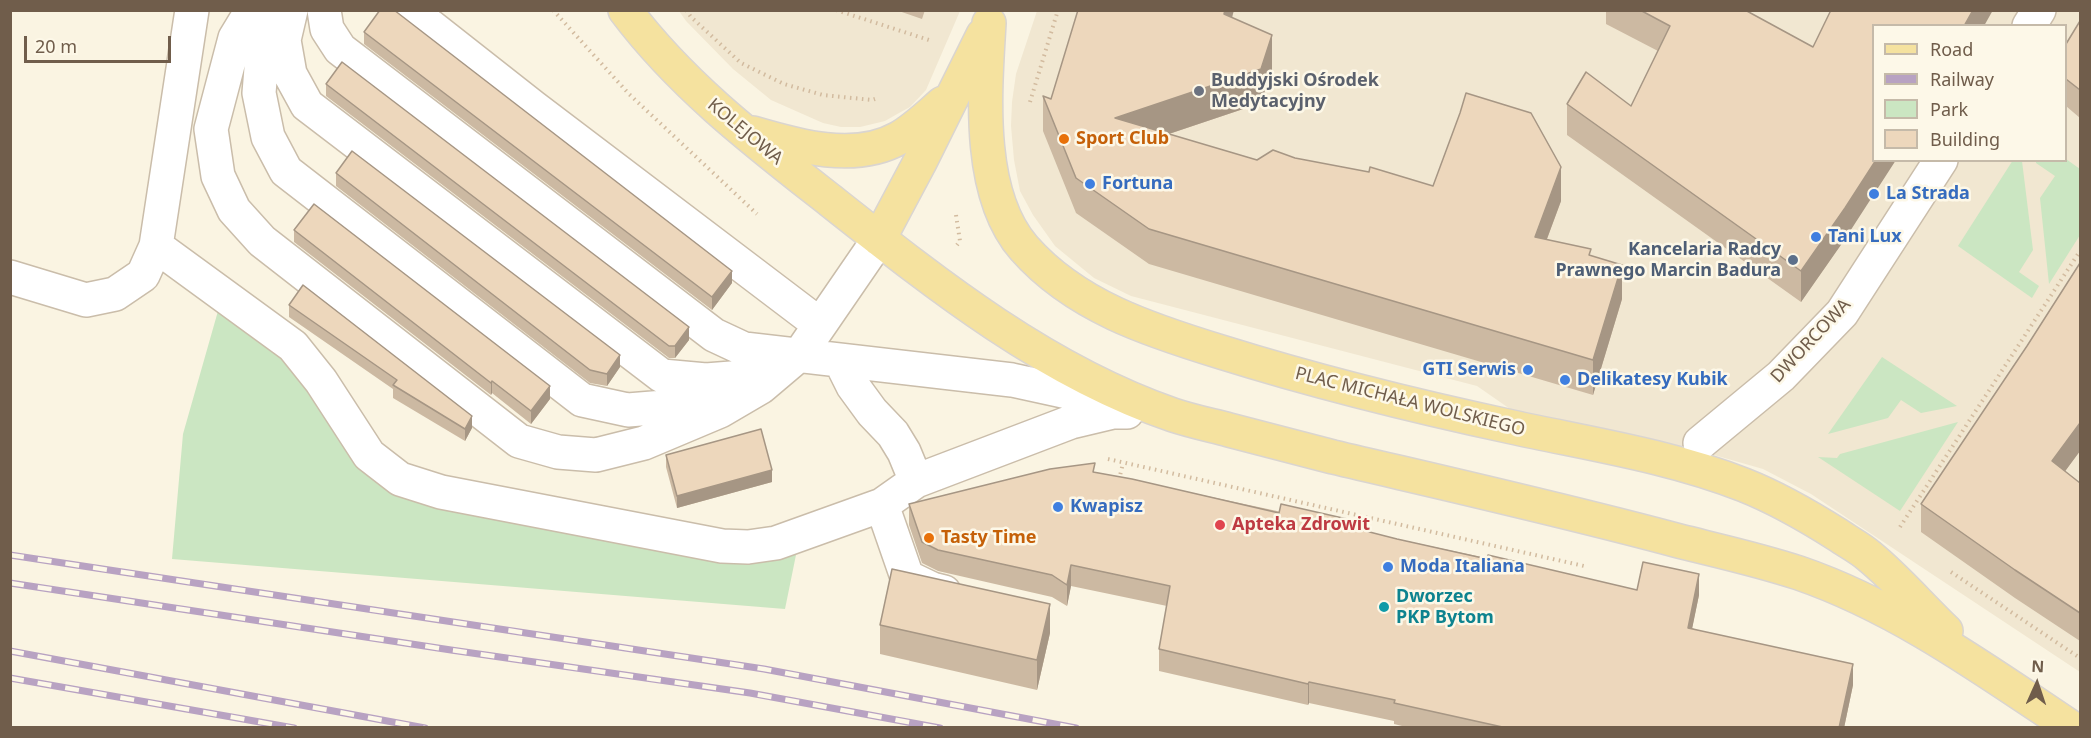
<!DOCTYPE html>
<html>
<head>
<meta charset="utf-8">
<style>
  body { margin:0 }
  #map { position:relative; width:2091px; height:738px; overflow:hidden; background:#faf4e2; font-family:"Noto Sans",sans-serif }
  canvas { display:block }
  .frame { position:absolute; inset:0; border:12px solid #705d4b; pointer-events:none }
  .legend { position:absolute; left:1872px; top:24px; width:195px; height:138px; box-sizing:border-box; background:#fdf8e8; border:2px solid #c5baa9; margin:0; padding:8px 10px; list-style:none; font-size:18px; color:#705d4b }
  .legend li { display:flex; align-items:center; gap:12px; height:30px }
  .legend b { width:30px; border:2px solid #c5baa9 }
  .north { position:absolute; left:2007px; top:654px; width:60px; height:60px; -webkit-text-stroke:4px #fdf8e8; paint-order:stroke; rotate:3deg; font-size:16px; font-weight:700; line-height:24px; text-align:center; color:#705d4b }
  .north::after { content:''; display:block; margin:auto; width:21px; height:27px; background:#705d4b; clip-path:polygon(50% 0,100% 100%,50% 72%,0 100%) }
  .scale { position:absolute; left:24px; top:36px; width:147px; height:27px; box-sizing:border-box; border:3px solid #705d4b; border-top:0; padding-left:8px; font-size:18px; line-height:21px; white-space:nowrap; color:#705d4b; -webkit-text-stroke:4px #fdf8e8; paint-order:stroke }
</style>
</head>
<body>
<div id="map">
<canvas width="2091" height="738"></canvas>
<div class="frame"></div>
<ul class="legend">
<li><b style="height:8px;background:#f5e29f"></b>Road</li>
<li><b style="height:8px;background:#b8a2c2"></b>Railway</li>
<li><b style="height:16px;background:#cbe6c2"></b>Park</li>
<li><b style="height:16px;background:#edd7bc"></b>Building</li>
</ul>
<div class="north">N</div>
<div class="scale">20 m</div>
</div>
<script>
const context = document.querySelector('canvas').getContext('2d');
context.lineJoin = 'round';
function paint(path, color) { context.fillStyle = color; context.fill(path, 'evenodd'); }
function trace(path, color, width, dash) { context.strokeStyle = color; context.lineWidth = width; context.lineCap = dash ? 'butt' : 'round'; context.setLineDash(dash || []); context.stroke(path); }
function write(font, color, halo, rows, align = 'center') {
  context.font = font + ' "Noto Sans",sans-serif'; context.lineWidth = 5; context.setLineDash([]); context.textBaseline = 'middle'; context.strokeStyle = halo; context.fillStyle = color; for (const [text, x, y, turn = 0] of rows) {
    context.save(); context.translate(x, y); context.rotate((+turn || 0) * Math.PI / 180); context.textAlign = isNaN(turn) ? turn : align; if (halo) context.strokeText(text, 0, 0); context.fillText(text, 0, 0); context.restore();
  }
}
paint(new Path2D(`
  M 679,11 L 960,11 L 926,90 L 910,107 L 899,113 L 885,121 L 860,127 L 841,127 L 823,123 L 771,100 L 733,69 L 686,21 Z
  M 1037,11 L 2080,11 L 2080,672 L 1811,494 L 1763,469 L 1693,449 L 1513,411 L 1477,386 L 1131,296 L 1094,278 L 1055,246 L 1033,215 L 1020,191 L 1014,160 L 1011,126 L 1012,102 L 1016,74 ZM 1874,26 L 2066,26 L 2066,160 L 1874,160 Z`), '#f1e7d1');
paint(new Path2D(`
  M 2066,159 L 2080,169 L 2080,235 L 2049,284 L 2040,198 L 2055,176 L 2036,163 L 2036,161 L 2066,160 Z
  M 2013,160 L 2022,161 L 2033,250 L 2019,272 L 2039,286 L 2032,298 L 1958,246 Z
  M 218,311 L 282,344 L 363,462 L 798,545 L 785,609 L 172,559 L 183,434 Z
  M 1882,357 L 1957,406 L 1921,413 L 1901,400 L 1888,418 L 1828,434 Z
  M 1958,422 L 1900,511 L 1818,457 L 1837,458 L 1840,454 Z`), '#cbe6c2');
const minor = new Path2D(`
  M 252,10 L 235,38 L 211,129 L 218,176 L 234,210 L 262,241 L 519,441 L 558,452 L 596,455 L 644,443 L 720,411 L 761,387 L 800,354 L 879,239
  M 276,10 L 263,44 L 259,93 L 268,137 L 286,171 L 582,400 L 628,410 L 689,405 L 713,397
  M 291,10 L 284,40 L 290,74 L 307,105 L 662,376 L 706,380 L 744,377 L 773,365
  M 324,10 L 327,29 L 340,49 L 714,335 L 744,349 L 1012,380 L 1131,406
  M 408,10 L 430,26 L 533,107 L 819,324
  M 2029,26 L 2039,10
  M 156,246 L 293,346 L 321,381 L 369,455 L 400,479 L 441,492 L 722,546 L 748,547 L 776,543 L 882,505
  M 10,277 L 86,300 L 115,294 L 143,275 L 156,246 L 192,10
  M 840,360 L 853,386 L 872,412 L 893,434 L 904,452 L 916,481 L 882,505 L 907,577 L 932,589 L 944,592
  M 1700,443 L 1781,376 L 1842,313 L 1941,160
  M 916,481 L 1071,422 L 1113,412 L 1127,412`);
const major = new Path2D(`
  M 625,10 C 682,86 757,143 831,201 C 936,284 1045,371 1173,415 C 1191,421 1210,425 1229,430 C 1263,439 1298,448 1333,457 C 1448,484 1564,510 1679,541 C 1719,551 1760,560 1799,573 C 1898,607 1985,670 2072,728
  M 989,23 C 985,91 976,193 1024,248 C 1075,306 1149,330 1221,352 C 1317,382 1414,406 1512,427 C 1590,444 1670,456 1744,485 C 1777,498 1808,516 1838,535 C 1848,542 1860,548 1869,556 C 1896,578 1920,606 1946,631
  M 753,133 C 797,146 855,163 899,138 C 915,129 929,115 943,103
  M 879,239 L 921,160 L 983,35`);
trace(minor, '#cabdaa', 36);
trace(major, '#dad5d0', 36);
trace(new Path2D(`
  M 553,10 L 629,94 L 757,214
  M 686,10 L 691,17 L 741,63 L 784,84 L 823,95 L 872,100 L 875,99
  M 836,10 L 932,41
  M 1030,102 L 1058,10
  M 956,215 L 960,241 L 957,245
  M 1108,459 L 1584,566
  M 1119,480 L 1123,463
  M 1900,527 L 2080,251
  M 1951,572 L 2080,658`), '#d2bb9f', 4, [1.5, 4.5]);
trace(minor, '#fff', 33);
trace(major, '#f5e29f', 33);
const rail = new Path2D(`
  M 10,555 L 764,669 L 1076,728
  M 10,583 L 451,650 L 750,693 L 940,728
  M 10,651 L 425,728
  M 10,678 L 294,728`);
trace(rail, '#b8a2c2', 7);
trace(rail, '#fdf8e8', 4.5, [14]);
paint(new Path2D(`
  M 896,10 L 925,10 L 922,19 Z
  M 1606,10 L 1745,10 L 1813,47 L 1845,239 L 1801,302 L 1567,135 L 1567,104 L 1631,106 L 1658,51 L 1606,24 Z
  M 1232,18 L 1272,69 L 1261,103 L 1169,134 L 1257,160 L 1295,158 L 1433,186 L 1561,201 L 1547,239 L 1591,256 L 1622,299 L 1593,395 L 1149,264 L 1076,213 L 1043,131 L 1043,96 L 1051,99 Z
  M 2080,21 L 2080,118 L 2066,106 L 2066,44 Z
  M 364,32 L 732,283 L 712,310 L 364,44 Z
  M 326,84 L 689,340 L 675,358 L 669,358 L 326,96 Z
  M 336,173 L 620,367 L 607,386 L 590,383 L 336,186 Z
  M 294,230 L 550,399 L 531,424 L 492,393 L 491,395 L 294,242 Z
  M 2080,263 L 2080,451 L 2065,471 L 2080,483 L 2080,641 L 2015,598 L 1921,532 L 1921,504 L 2027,346 Z
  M 289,305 L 472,428 L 465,441 L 393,398 L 393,389 L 289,317 Z
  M 666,455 L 772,482 L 677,508 L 666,467 Z
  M 1095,472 L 1347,526 L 1397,539 L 1637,590 L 1699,595 L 1692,628 L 1853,685 L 1844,728 L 1410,728 L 1394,724 L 1394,721 L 1309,703 L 1308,705 L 1159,671 L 1159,649 L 1167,606 L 1071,586 L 1067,606 L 1052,597 L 938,571 L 922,563 L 909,525 L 909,504 Z
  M 880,625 L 1050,633 L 1037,690 L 880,654 Z`), '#ccb9a2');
paint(new Path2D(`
  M 1225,10 L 1234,10 L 1224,49 L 1224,14 Z
  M 1973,10 L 1993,10 L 1984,26 L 1964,26 Z
  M 1272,35 L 1272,69 L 1261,103 L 1115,152 L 1115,118 Z
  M 1876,160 L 1896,160 L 1845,239 L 1801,302 L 1801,271 Z
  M 1561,167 L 1561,201 L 1535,271 L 1535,237 Z
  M 1622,265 L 1622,299 L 1593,395 L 1593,360 Z
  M 732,271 L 732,283 L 712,310 L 712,297 Z
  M 689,327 L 689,340 L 675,358 L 675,346 Z
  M 620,355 L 620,367 L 607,386 L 607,374 Z
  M 492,381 L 492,393 L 491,395 L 491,383 Z
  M 550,386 L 550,399 L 531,424 L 531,411 Z
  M 472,416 L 472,428 L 465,441 L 465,429 Z
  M 2080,423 L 2080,451 L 2052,489 L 2052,461 Z
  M 772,470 L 772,482 L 677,508 L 677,496 Z
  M 1071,565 L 1071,586 L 1067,606 L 1067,585 Z
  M 1699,574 L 1699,595 L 1688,649 L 1688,628 Z
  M 1050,604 L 1050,633 L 1037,690 L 1037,660 Z
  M 1853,664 L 1853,685 L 1844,728 L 1839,728 Z
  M 1309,682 L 1309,703 L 1308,705 L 1308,684 Z`), '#a69684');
const building = new Path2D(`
  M 380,10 L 394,10 L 732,271 L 712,297 L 364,32 Z
  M 1078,10 L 1225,10 L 1224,14 L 1272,35 L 1261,69 L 1115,118 L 1257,160 L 1273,150 L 1295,158 L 1369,172 L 1370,167 L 1433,186 L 1460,113 L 1466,93 L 1531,113 L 1561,167 L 1535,237 L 1591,249 L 1589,255 L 1622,265 L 1593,360 L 1149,229 L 1076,178 L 1043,96 L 1051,99 Z
  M 1640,10 L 1745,10 L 1813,47 L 1831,10 L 1973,10 L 1964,26 L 1874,26 L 1874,160 L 1876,160 L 1845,208 L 1801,271 L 1567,104 L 1586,72 L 1631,106 L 1670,26 Z
  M 2080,21 L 2080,90 L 2066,79 L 2066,44 Z
  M 342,62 L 689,327 L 675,346 L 669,346 L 326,84 Z
  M 352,151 L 620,355 L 607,374 L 590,370 L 336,173 Z
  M 314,204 L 550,386 L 531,411 L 492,381 L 491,383 L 294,230 Z
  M 2080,263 L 2080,423 L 2052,461 L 2080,483 L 2080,613 L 2015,570 L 1921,504 L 2027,346 Z
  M 303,285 L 472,416 L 465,429 L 393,385 L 397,380 L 289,305 Z
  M 761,429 L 772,470 L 677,496 L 666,455 Z
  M 1095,463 L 1093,472 L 1132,479 L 1279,513 L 1281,504 L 1347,519 L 1346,526 L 1397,539 L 1487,559 L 1488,555 L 1637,590 L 1643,562 L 1699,574 L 1688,628 L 1853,664 L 1839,728 L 1507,728 L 1394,703 L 1395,700 L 1309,682 L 1308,684 L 1159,649 L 1170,586 L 1071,565 L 1067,585 L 1052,575 L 938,550 L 922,542 L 909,504 L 1050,469 Z
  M 892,569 L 1050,604 L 1037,660 L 880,625 Z`);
paint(building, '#edd7bc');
trace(building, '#a69684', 1.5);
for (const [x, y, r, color] of [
  [1199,91,6,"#6b7280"],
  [1064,139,6,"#e8710a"],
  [1090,184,6,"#3f7fe0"],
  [1874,194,6,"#3f7fe0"],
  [1816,237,6,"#3f7fe0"],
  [1793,260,6,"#5c6f8a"],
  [1528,370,6,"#3f7fe0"],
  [1565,380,6,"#3f7fe0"],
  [1058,507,6,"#3f7fe0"],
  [1220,525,6,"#e0444e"],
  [929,538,6,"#e8710a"],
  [1388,567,6,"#3f7fe0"],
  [1384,607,6,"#0f9aa8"]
]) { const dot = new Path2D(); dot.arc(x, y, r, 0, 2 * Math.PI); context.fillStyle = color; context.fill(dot); trace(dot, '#fdf8e8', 2); }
write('bold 18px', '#5b616d', '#fdf8e8', [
  ["Buddyjski Ośrodek",1211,81],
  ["Medytacyjny",1211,102]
], 'left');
write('18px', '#705d4b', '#fdf8e8', [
  ["KOLEJOWA",745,132,40],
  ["DWORCOWA",1811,341,-47],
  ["PLAC MICHAŁA WOLSKIEGO",1410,402,14]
]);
write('bold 18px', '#c56008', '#fdf8e8', [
  ["Sport Club",1076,139],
  ["Tasty Time",941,538]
], 'left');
write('bold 18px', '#366cbe', '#fdf8e8', [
  ["Fortuna",1102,184],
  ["La Strada",1886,194],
  ["Tani Lux",1828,237],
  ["GTI Serwis",1516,370,"right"],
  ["Delikatesy Kubik",1577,380],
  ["Kwapisz",1070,507],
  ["Moda Italiana",1400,567]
], 'left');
write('bold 18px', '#4e5e75', '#fdf8e8', [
  ["Kancelaria Radcy",1781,250],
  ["Prawnego Marcin Badura",1781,271]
], 'right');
write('bold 18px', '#be3a42', '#fdf8e8', [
  ["Apteka Zdrowit",1232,525]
], 'left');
write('bold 18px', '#0d838f', '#fdf8e8', [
  ["Dworzec",1396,597],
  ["PKP Bytom",1396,618]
], 'left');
</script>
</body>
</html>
